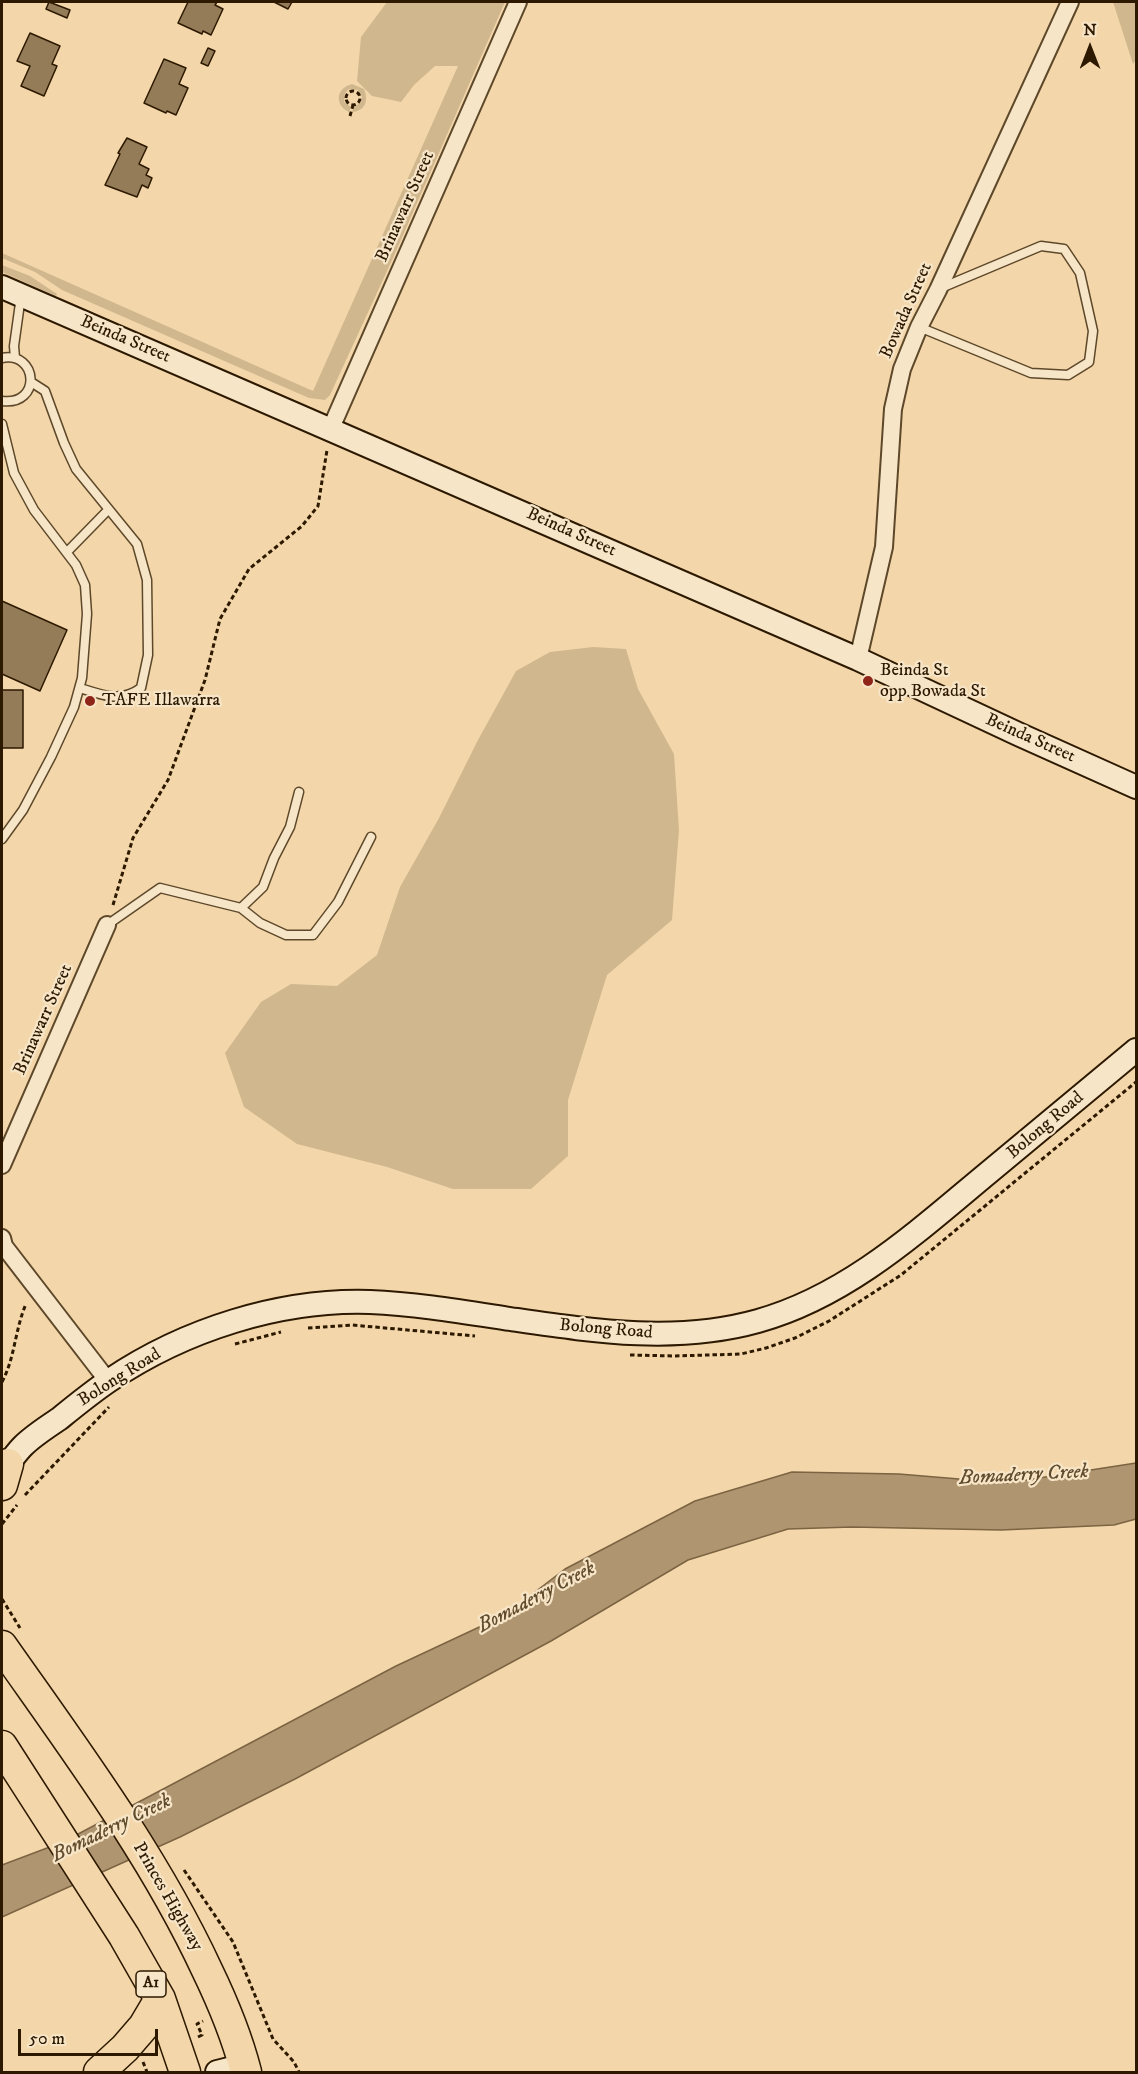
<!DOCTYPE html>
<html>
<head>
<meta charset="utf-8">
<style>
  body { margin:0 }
  #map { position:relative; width:1138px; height:2074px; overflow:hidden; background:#f3d7aa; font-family:"IM FELL DW Pica",serif }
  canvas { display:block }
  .frame { position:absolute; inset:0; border:3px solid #2d1900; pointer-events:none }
  .north { position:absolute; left:1060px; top:18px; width:60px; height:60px; -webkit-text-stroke:4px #f7e5c8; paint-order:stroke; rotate:0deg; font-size:16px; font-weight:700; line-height:24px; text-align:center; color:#2d1900 }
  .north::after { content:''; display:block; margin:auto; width:21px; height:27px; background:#2d1900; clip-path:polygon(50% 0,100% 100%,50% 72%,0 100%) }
  .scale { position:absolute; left:18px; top:2029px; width:140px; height:27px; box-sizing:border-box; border:3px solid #2d1900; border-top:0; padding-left:8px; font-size:18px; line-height:21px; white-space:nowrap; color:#2d1900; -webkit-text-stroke:4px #f7e5c8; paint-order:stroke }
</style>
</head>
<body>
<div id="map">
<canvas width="1138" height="2074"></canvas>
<div class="frame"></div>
<div class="north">N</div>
<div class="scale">50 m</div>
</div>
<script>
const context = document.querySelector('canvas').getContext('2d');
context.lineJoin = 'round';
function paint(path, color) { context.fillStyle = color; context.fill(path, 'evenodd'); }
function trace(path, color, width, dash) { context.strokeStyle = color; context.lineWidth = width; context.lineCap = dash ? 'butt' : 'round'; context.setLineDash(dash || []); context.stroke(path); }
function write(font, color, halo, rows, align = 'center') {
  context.font = font + ' "IM FELL DW Pica",serif'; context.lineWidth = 4.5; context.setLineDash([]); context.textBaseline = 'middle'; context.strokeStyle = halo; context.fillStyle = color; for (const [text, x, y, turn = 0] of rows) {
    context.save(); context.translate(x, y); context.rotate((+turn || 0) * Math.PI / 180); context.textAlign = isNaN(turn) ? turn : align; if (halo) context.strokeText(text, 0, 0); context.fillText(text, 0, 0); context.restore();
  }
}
paint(new Path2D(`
  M 387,2 L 505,2 L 393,258 L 330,395 L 325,400 L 309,398 L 62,290 L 35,272 L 2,258 L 2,253 L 313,391 L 458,66 L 435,66 L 414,85 L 401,102 L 372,96 L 357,81 L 361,37 Z
  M 1113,2 L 1136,2 L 1136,60 L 1133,64 Z
  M 352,84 L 364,89 C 369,101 365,111 352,112 L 354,107 L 360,103 L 362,97 L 358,90 L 349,89 L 345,93 L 344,102 L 351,107 L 349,112 C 334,105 336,88 352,84 Z
  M 2,265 L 30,276 L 57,294 L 56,296 L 2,272 Z
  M 593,647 L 626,649 L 638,689 L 674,754 L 679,830 L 672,920 L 607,975 L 568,1100 L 568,1156 L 531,1189 L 453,1189 L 387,1167 L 297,1144 L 244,1107 L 225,1053 L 261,1002 L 291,984 L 337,986 L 377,955 L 400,887 L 439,818 L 478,740 L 516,671 L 550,652 Z`), '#d1b78d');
const water = new Path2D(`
  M 1136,1463 L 1136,1519 L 1114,1525 L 1001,1530 L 852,1527 L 788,1529 L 688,1560 L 551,1641 L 295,1779 L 180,1837 L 2,1917 L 2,1865 L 63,1842 L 396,1666 L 505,1615 L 565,1569 L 695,1501 L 792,1472 L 899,1474 L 1007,1483 Z`);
paint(water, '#b09670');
trace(water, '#7c6443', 1.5);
const building = new Path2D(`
  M 49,2 L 70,10 L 67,18 L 46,9 Z
  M 188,2 L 217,2 L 215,5 L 223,9 L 211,35 L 203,31 L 202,34 L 178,23 Z
  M 274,2 L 292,2 L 288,9 Z
  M 30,33 L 60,46 L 52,64 L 57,66 L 44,96 L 21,86 L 30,66 L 17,61 Z
  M 208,48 L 215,51 L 208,66 L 201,63 Z
  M 164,59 L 186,68 L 179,84 L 188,88 L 176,115 L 167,111 L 166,113 L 144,103 Z
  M 127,138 L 147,147 L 139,164 L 149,169 L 146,175 L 152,178 L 148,188 L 142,185 L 137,197 L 105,185 L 120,154 L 118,153 Z
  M 2,601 L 67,630 L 40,691 L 2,674 Z
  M 2,690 L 23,690 L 23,748 L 2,748 Z`);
paint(building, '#947c58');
trace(building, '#2d1900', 1.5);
const lane = new Path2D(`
  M 919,327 L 1031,373 L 1068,375 L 1089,362 L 1093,331 L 1080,273 L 1064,249 L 1041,246 L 941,288
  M 2,358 C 38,351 42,406 2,401
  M 15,358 L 14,346 L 21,296
  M 31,382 L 45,391 L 64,443 L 76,469 L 137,544 L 147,580 L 148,655 L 141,688 C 121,703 102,695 80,688
  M 2,424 L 14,473 L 34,510 L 76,565 L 85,585 L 87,614 L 82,678 L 74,707 L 51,757 L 23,810 L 2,839
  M 67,552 L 108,510
  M 241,908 L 260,923 L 286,935 L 313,935 L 338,902 L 371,837
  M 107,925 L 160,888 L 241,908 L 263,887 L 274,858 L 290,827 L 299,792`);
const street = new Path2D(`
  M 331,428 L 518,2
  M 858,659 L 884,547 L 893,409 L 902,369 L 919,327 L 938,290 L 1070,2
  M 2,1165 L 107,925
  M 2,1238 L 4,1246 L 108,1381`);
const secondary = new Path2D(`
  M 2,287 L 858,659 L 1018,734 L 1136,787
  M 2,1470 C 10,1463 15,1454 23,1446 C 33,1436 47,1427 59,1419 C 75,1406 92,1392 110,1380 C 184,1330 280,1299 370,1302 C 417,1304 464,1312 510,1319 C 593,1331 676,1344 758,1321 C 848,1296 918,1231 988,1173 C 1038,1132 1087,1091 1136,1050
  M 217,2072 L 245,2065`);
const highway = new Path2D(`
  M 2,1485 L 8,1464
  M 2,1646 C 75,1750 153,1854 207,1970 C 223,2003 237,2037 246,2072
  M 2,1746 L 124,1936 L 160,1999 L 185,2072
  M 99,2072 L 125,2048 L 144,2026 L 160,1999`);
trace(lane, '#5e482a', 11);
trace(street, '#5e482a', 20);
trace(secondary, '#2d1900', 26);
trace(highway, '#2d1900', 33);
trace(new Path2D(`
  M346 98a7 7 0 1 1 14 0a7 7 0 1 1-14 0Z
  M 350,116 L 353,105
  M 113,905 L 133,838 L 168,780 L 205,680 L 220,619 L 249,569 L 302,526 L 318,506 L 327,450
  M 308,1328 L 352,1325 L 475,1336
  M 235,1344 L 281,1332
  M 630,1355 L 674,1356 L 741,1354 L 766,1348 L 795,1338 L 829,1321 L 901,1275 L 1136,1082
  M 2,1382 C 15,1358 15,1329 26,1304
  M 25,1495 L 109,1407
  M 2,1524 L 17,1505
  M 2,1599 L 20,1628
  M 184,1870 L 233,1942 L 273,2039 L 294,2062 L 299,2072
  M 198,2037 L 202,2035 L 197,2024 L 203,2021
  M 143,2062 L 147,2072`), '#2d1900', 3, [4.5, 3]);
trace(lane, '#f7e5c8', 8);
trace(street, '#f7e5c8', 16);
trace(secondary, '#f7e5c8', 22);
trace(highway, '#f3d7aa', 30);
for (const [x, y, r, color] of [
  [868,681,6,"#8f2418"],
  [90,701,6,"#8f2418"]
]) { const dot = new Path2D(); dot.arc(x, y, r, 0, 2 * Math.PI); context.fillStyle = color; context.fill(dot); trace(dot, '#f7e5c8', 2); }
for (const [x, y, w] of [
  [151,1984,30]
]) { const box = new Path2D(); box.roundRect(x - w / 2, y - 13, w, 26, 4.5); context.fillStyle = '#f7e5c8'; context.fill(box); trace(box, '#2d1900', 1.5); }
write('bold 16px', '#2d1900', null, [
  ["A1",151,1984]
]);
write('18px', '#2d1900', '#f7e5c8', [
  ["Brinawarr Street",406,207,-66],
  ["Bowada Street",907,311,-66],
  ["Beinda Street",125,340,23],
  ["Beinda Street",571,533,24],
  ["Beinda Street",1030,739,24],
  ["Brinawarr Street",44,1020,-66],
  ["Bolong Road",1046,1126,-40],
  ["Bolong Road",606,1330,5],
  ["Bolong Road",120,1378,-32],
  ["Princes Highway",167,1897,60]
]);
write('18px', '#2d1900', '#f7e5c8', [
  ["Beinda St",880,671],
  ["opp Bowada St",880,692],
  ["TAFE Illawarra",102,701]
], 'left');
write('italic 20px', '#614b2d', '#f7e5c8', [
  ["Bomaderry Creek",1024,1476,-3],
  ["Bomaderry Creek",537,1598,-28],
  ["Bomaderry Creek",112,1829,-26]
]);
</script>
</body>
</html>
